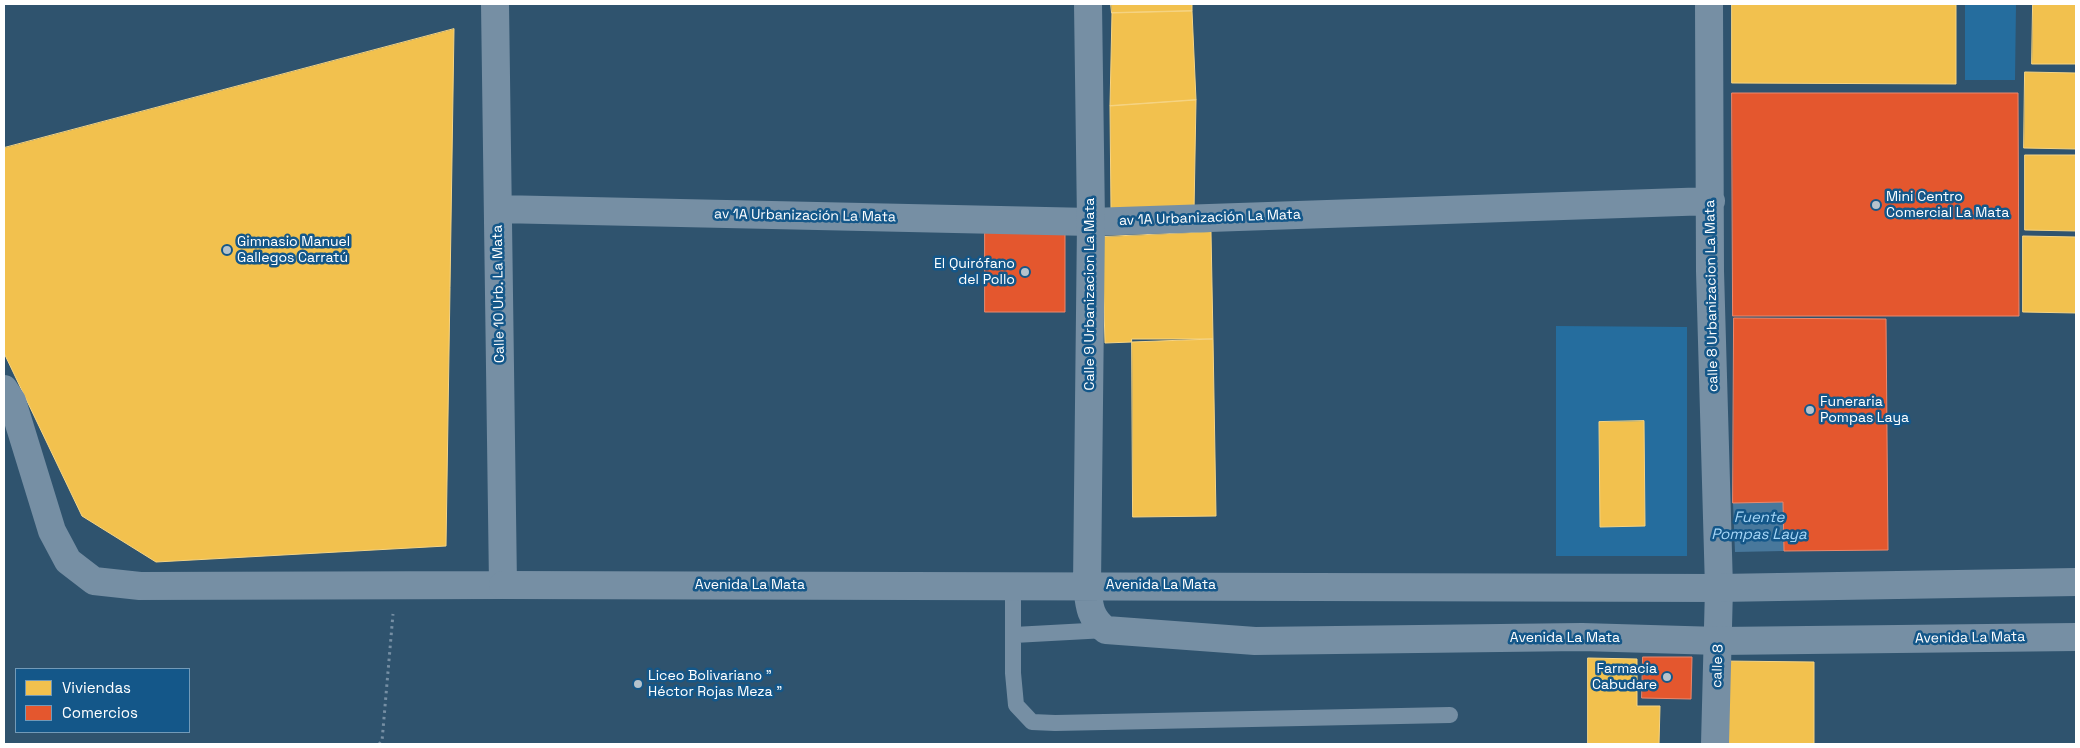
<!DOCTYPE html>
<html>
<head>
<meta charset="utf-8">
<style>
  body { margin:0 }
  #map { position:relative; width:2080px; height:748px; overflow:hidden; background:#2f536e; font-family:"Space Grotesk",sans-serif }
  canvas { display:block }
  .frame { position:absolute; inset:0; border:5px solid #fff; pointer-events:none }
  .legend { position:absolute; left:15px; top:668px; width:175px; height:65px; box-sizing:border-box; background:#145789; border:1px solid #729ab8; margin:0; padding:6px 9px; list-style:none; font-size:15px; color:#fff }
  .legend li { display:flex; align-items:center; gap:10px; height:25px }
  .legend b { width:25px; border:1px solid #729ab8 }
</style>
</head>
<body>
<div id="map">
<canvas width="2080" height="748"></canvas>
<div class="frame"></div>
<ul class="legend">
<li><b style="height:14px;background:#f2c14e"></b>Viviendas</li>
<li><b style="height:14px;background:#e4572e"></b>Comercios</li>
</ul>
</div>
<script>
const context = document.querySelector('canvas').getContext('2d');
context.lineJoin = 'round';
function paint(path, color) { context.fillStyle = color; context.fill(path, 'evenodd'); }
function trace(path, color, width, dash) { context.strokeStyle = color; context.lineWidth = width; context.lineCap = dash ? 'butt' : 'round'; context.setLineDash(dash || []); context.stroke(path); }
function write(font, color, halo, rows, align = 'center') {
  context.font = font + ' "Space Grotesk",sans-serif'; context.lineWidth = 5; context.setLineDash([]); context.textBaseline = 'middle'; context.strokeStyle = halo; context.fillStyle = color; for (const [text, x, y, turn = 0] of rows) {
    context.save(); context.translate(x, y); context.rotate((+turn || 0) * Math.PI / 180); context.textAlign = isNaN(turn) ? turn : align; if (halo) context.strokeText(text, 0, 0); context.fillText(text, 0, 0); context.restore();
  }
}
paint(new Path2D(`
  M 1965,4 L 2016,4 L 2015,80 L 1965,80 Z
  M 1556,326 L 1687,327 L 1687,556 L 1556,556 Z`), '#256d9e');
paint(new Path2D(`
  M 1783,502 L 1784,551 L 1735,552 L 1733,503 Z`), '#48789c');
const homes = new Path2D(`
  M 1111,4 L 1192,4 L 1192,11 L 1112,13 Z
  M 1732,4 L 1956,4 L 1956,84 L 1732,83 Z
  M 2033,4 L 2076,4 L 2076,64 L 2032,64 Z
  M 1192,11 L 1196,100 L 1110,106 L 1112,13 Z
  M 454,29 L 446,546 L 156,562 L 82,516 L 4,353 L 4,148 Z
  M 2025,72 L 2076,73 L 2076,149 L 2024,148 Z
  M 1196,100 L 1194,211 L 1111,211 L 1110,106 Z
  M 2025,155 L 2076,155 L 2076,231 L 2025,230 Z
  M 1211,232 L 1213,339 L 1105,343 L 1102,237 Z
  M 2023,236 L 2076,237 L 2076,313 L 2023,312 Z
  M 1132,339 L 1213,339 L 1216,516 L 1133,517 Z
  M 1644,421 L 1645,526 L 1600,527 L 1599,422 Z
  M 1588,658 L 1637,659 L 1637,706 L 1660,706 L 1659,744 L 1588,744 Z
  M 1723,661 L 1814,662 L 1814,744 L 1721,744 Z`);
paint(homes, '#f2c14e');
trace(homes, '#f6d483', 1);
const shops = new Path2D(`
  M 1732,93 L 2018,93 L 2019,316 L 1733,316 Z
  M 985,232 L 1065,232 L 1065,312 L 985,312 Z
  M 1734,318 L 1886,319 L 1888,550 L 1784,551 L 1783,502 L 1733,503 Z
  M 1643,657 L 1692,657 L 1691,699 L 1642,698 Z`);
paint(shops, '#e4572e');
trace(shops, '#ec896d', 1);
trace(new Path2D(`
  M 379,744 L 382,741 L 393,614`), '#768fa4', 3, [2.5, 4]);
trace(new Path2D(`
  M 1013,585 L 1013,673 L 1016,705 L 1032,722 L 1055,723 L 1450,715
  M 1014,635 L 1106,630`), '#768fa4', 16);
trace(new Path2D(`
  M 1709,4 L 1710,271 L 1719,588 L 1715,744
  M 498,209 L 1091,222 L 1711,201
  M 4,389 L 12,401 L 52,531 L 68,561 L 94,581 L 140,586 L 503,585 L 495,4`), '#768fa4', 28);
trace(new Path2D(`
  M 1088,4 L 1091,222 L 1087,585 C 1089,604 1089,618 1106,630 L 1255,641 L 1582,637 L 1719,641 L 2076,637
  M 503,585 L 1719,588 L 2076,582`), '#768fa4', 28);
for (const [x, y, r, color] of [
  [1876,205,5,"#b6c3cc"],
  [227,250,5,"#b6c3cc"],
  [1025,272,5,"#b6c3cc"],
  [1810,410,5,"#b6c3cc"],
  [1667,677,5,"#b6c3cc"],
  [638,684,5,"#b6c3cc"]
]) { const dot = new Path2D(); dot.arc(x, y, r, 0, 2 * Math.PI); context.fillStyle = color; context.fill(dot); trace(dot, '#145789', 2); }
write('14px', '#fff', '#145789', [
  ["Mini Centro",1886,197],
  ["Comercial La Mata",1886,213],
  ["Gimnasio Manuel",237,242],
  ["Gallegos Carratú",237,258],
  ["El Quirófano",1015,264,"right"],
  ["del Pollo",1015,280,"right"],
  ["Funeraria",1820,402],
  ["Pompas Laya",1820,418],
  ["Farmacia",1657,669,"right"],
  ["Cabudare",1657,685,"right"],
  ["Liceo Bolivariano \"",648,676],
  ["Héctor Rojas Meza \"",648,692]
], 'left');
write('14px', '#fff', '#145789', [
  ["av 1A Urbanización La Mata",805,216,1],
  ["av 1A Urbanización La Mata",1210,218,-2],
  ["Calle 10 Urb. La Mata",499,294,-91],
  ["Calle 9 Urbanizacion La Mata",1090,294,-90],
  ["calle 8 Urbanizacion La Mata",1712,296,-91],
  ["Avenida La Mata",750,585],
  ["Avenida La Mata",1161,585],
  ["Avenida La Mata",1565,638],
  ["Avenida La Mata",1970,638,-1],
  ["calle 8",1718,666,-88]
]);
write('italic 15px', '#a6d6f7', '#145789', [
  ["Fuente",1759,518],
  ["Pompas Laya",1759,535]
]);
</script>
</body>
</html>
